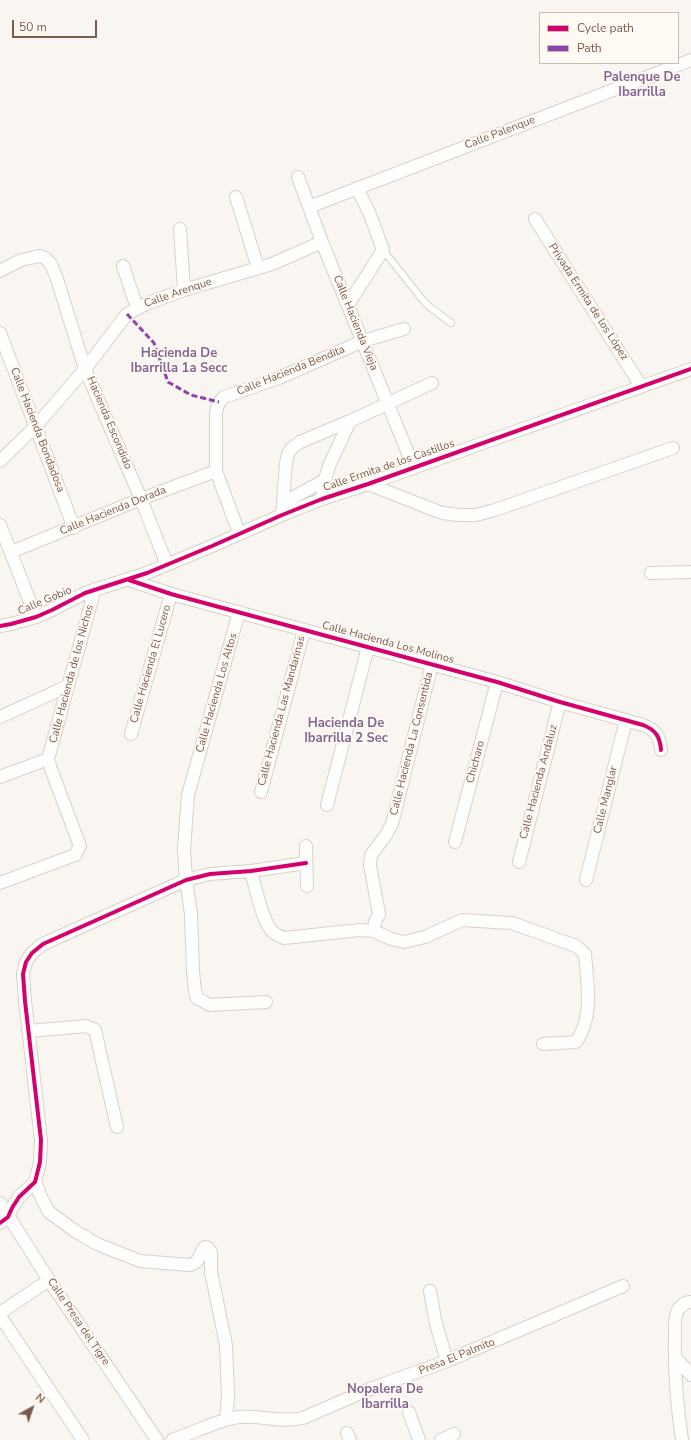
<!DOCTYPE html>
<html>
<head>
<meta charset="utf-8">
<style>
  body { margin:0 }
  #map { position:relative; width:691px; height:1440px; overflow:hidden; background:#f9f5f0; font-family:"Nunito Sans",sans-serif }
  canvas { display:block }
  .legend { position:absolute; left:539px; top:12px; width:140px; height:52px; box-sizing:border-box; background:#fffaf3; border:1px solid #cabbb1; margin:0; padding:5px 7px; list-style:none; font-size:12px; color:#7a5c4d }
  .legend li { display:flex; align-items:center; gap:8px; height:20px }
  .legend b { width:20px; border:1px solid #cabbb1 }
  .north { position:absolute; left:12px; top:1388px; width:40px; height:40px; -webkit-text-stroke:3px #fffaf3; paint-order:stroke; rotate:40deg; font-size:11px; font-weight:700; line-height:16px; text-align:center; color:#7a5c4d }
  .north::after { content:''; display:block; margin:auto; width:14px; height:18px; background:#7a5c4d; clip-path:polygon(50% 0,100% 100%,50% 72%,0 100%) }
  .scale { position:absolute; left:12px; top:20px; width:85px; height:18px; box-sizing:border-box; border:2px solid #7a5c4d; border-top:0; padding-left:5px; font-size:12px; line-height:14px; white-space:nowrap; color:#7a5c4d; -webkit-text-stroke:3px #fffaf3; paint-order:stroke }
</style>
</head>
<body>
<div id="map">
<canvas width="691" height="1440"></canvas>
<ul class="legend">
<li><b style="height:5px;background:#d6006c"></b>Cycle path</li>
<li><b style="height:5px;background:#8e44ad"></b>Path</li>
</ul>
<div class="north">N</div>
<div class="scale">50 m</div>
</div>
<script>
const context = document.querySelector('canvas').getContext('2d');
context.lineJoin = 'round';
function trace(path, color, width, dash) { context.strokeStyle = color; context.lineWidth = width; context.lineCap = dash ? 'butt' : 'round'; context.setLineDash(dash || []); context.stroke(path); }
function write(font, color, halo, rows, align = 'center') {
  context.font = font + ' "Nunito Sans",sans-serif'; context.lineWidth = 3.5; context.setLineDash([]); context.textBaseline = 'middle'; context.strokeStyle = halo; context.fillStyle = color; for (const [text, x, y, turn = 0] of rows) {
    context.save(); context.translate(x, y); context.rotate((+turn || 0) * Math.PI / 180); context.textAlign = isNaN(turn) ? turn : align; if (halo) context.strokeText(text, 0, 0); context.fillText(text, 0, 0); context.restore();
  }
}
const lane = new Path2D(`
  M 383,250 L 426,304 L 451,323`);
const street = new Path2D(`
  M 298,177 L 322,242 L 414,468
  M 236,197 L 258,268
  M 309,207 L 691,60
  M 535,219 L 641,386
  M 180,229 L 184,290
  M 123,266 L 137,308
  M 0,271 L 21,260 L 40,256 L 45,258 L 51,264 L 57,279 L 85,369 L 141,499 L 167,565
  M 348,305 L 383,250 L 369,212 L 357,188
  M 0,333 L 74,528
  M 0,461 L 35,427 L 85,369 L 127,314 L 146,304 L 184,290 L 272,264 L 322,242
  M 368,484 L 442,513 L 459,515 L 476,515 L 495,510 L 673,448
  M 322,499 L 325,480 L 329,466 L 350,421
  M 283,503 L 325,480
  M 282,515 L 286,463 L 288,454 L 292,448 L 300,442 L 350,421 L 432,383
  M 0,525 L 36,617
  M 239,533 L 216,471 L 216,415 C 216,407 218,403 224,397 L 279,378 L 363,341 L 404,329
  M 11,552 L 141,499 L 216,471
  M 651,573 L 691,572
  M 129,580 L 171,594 L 497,682 L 560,702 L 643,725 C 656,730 660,737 661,750
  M 239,612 L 188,795 L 184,849 L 186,880 L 191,914 L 193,971 L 195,991 L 197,998 L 210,1005 L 266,1002
  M 0,626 L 11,624 L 36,617 L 52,610 L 85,593 L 147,573 L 212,546 L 282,515 L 322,499 L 368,484 L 691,369
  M 0,717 L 68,686
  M 131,734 L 171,594
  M 0,777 L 48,759
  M 261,792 L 304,630
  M 327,805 L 368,647
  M 455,842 L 497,682
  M 306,846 L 307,886
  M 519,862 L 560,702
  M 251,871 C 255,886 262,919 271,930 C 274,934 279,936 284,938 L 360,930 L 374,931 L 375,922 L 379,914 L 370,865 L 371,855 L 386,835 L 392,824 L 432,664
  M 586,880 L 626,720
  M 0,883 L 75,855 L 80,846 L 51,769 L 48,759 L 95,589
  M 374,931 L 391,939 L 404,942 L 425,937 L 462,920 L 512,923 L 576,946 L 585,954 C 587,983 594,1017 576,1042 L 543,1044
  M 29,1031 L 86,1026 L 95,1030 L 117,1127
  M 35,1182 L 41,1197 L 49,1212 L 75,1231 L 97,1244 L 140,1261 L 190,1265 C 202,1261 198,1254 205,1247 L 208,1248 L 211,1252 L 211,1272 L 226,1345 L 228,1395 L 226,1420
  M 0,1203 L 49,1280 L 157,1440
  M 0,1223 L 8,1217 L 12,1208 L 19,1197 L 35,1182 L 40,1162 L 41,1140 L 25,1001 L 23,974 L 26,962 L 32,953 L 43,944 L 186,880 L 210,874 L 251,871 L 306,863
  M 430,1291 L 436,1324 L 447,1361
  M 0,1313 L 49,1280
  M 0,1316 L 83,1440
  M 675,1357 L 691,1375
  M 409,1412 L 419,1440
  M 347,1433 L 350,1440
  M 172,1440 C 193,1433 217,1420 239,1417 C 261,1415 280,1423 303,1418 L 370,1389 L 447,1361 L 623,1286
  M 441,1440 L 454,1434
  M 682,1440 C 677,1406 674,1371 675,1336 C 675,1328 674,1319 677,1312 C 680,1306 685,1302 691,1302`);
trace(lane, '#d7d1cb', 8);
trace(street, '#d7d1cb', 14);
trace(lane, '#fefefd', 6);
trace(street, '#fefefd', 12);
trace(new Path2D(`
  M 127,314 L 154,343 L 168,382 L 191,395 L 219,402`), '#8e44ad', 3, [6, 3]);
trace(new Path2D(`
  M 129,580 L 171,594 L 497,682 L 560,702 L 643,725 C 656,730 660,737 661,750
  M 0,626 L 11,624 L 36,617 L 52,610 L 85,593 L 147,573 L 212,546 L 282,515 L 322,499 L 368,484 L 691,369
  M 0,1223 L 8,1217 L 12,1208 L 19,1197 L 35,1182 L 40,1162 L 41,1140 L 25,1001 L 23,974 L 26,962 L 32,953 L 43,944 L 186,880 L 210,874 L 251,871 L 306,863`), '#d6006c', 4);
write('11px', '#7a5c4d', '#fffaf3', [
  ["Calle Palenque",500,133,-21],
  ["Calle Arenque",178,293,-19],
  ["Privada Ermita de los López",588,302,57],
  ["Calle Hacienda Vieja",355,323,68],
  ["Calle Hacienda Bendita",291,371,-22],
  ["Hacienda Escondido",109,423,67],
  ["Calle Hacienda Bondadosa",37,430,69],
  ["Calle Ermita de los Castillos",389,466,-19],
  ["Calle Hacienda Dorada",113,511,-22],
  ["Calle Gobio",45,601,-23],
  ["Calle Hacienda Los Molinos",388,643,15],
  ["Calle Hacienda El Lucero",151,664,-74],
  ["Calle Hacienda de los Nichos",72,674,-75],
  ["Calle Hacienda Los Altos",217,693,-74],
  ["Calle Hacienda Las Mandarinas",282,711,-75],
  ["Calle Hacienda La Consentida",412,744,-76],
  ["Chicharo",476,762,-75],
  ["Calle Hacienda Andaluz",539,782,-75],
  ["Calle Manglar",606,800,-76],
  ["Calle Presa del Tigre",78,1322,56],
  ["Presa El Palmito",457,1357,-22]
]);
write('bold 13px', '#846695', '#fffaf3', [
  ["Palenque De",642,78],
  ["Ibarrilla",642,93],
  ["Hacienda De",179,354],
  ["Ibarrilla 1a Secc",179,369],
  ["Hacienda De",346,724],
  ["Ibarrilla 2 Sec",346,739],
  ["Nopalera De",385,1390],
  ["Ibarrilla",385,1405]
]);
</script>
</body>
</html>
